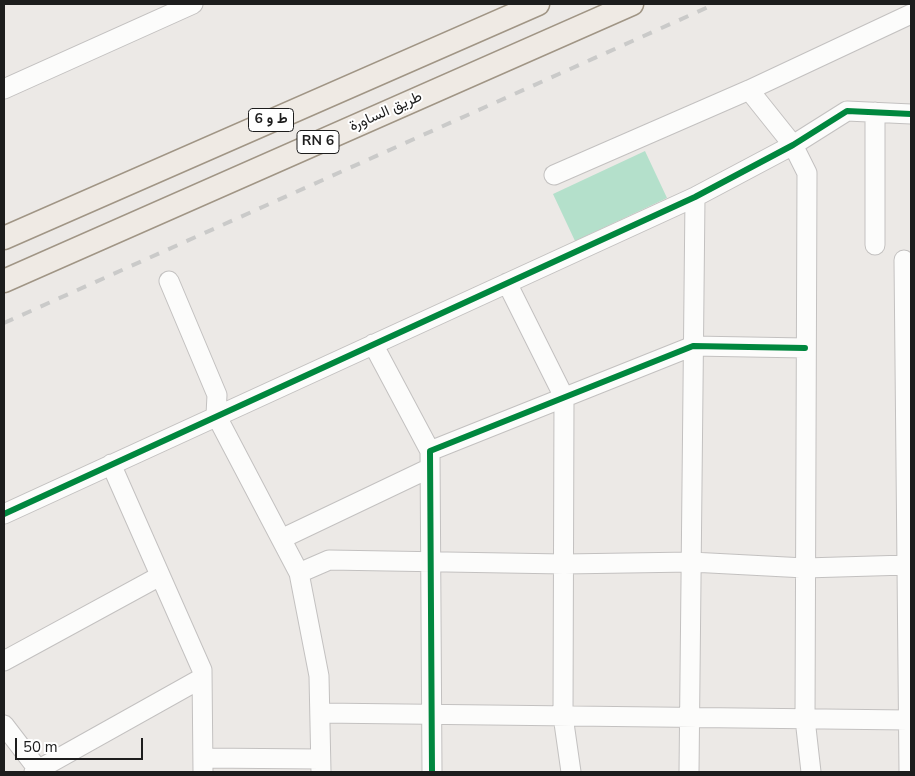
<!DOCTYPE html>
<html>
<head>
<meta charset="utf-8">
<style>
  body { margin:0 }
  #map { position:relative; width:915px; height:776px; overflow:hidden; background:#ece9e6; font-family:"Nunito Sans",sans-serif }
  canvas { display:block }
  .frame { position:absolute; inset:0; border:5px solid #1d1d1d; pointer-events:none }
  .scale { position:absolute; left:15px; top:738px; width:128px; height:22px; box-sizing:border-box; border:2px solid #1d1d1d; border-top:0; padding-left:6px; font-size:15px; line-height:18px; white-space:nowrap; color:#1d1d1d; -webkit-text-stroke:4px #fff; paint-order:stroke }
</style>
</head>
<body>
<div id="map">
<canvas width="915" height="776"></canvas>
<div class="frame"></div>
<div class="scale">50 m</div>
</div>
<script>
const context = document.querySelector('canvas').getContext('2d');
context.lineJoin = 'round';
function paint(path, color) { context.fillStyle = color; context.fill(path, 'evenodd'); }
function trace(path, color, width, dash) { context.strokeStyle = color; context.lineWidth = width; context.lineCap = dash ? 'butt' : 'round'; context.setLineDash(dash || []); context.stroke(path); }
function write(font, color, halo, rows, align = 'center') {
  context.font = font + ' "Nunito Sans",Vazirmatn,sans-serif'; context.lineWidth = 4; context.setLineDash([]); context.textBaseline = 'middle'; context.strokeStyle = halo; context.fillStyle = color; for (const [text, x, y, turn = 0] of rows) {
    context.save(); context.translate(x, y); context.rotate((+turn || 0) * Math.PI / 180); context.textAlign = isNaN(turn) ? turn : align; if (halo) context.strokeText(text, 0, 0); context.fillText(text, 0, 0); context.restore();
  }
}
paint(new Path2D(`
  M 645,151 L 667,198 L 575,241 L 553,194 Z`), '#b4e0cb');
const minor = new Path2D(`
  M 4,89 L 193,4
  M 749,90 L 793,145 L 807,173 L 805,719 L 811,772
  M 875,112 L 875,245
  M 554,175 L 749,90 L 911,14
  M 904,260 L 909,772
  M 169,281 L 217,395 L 216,415 L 299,573 L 319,676 L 321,772
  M 507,283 L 564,397 L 563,716 L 571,772
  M 373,344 L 430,451 L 432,772
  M 430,451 L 693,346 L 805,348
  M 111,464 L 202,670 L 203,772
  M 4,514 L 695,197 L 793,145 L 847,111 L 911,114
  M 281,539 L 430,468
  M 299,573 L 329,560 L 564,564 L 691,562 L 805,568 L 907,565
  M 4,661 L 160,576
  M 321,713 L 908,720
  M 4,725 L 40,772
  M 203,758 L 320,759
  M 34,772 L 202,678
  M 689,772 L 695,197`);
const major = new Path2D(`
  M 4,238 L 538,4
  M 4,281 L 632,4`);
trace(minor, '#c3c1c0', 21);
trace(major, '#a09585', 25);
trace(minor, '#fcfcfb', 19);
trace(major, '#efeae4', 22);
trace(new Path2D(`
  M 4,323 L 715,4`), '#cacac9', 4, [10, 10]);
trace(new Path2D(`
  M 4,514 L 695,197 L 793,145 L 847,111 L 911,114
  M 432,772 L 430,451 L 693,346 L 805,348`), '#00873e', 6);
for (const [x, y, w] of [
  [271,120,45],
  [318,142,42]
]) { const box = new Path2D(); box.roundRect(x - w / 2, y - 11.5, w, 23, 4); context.fillStyle = '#fff'; context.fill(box); trace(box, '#1d1d1d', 1); }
write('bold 14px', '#1d1d1d', null, [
  ["ط و 6",271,120],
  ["RN 6",318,142]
]);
write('15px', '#1d1d1d', '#fff', [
  ["طريق الساورة",386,112,-24]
]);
</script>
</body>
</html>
